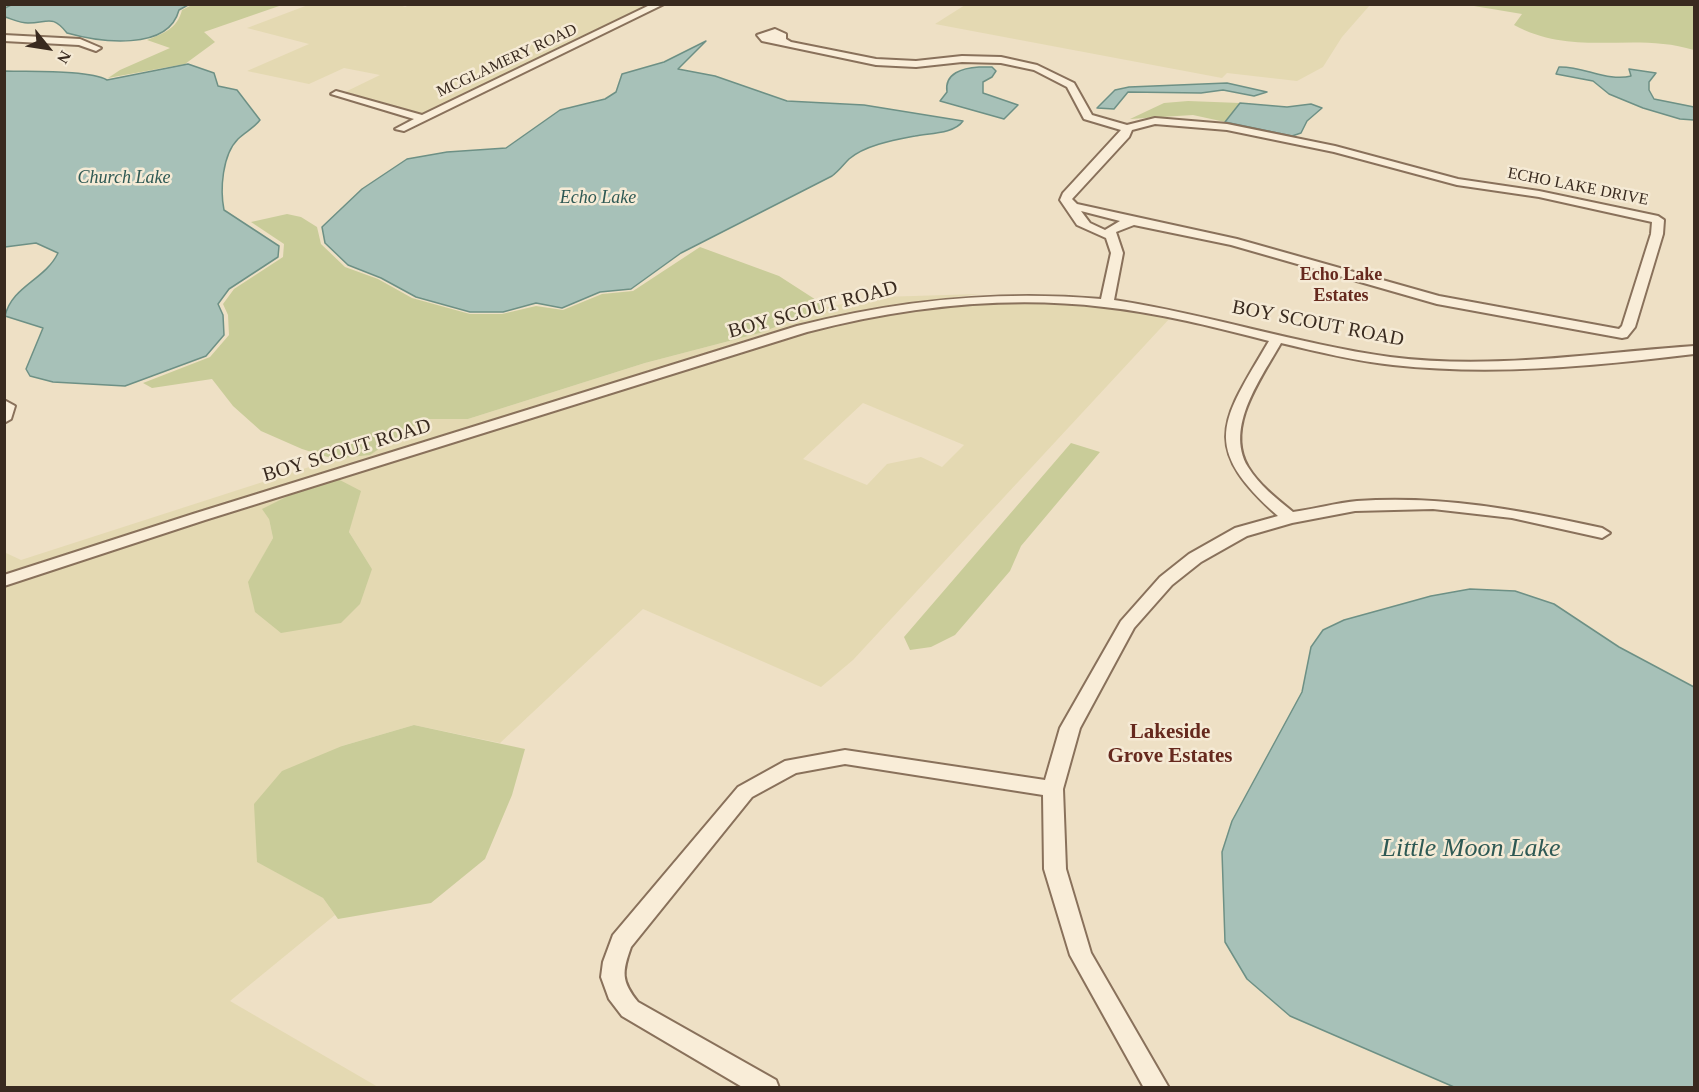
<!DOCTYPE html>
<html>
<head>
<meta charset="utf-8">
<style>
  body { margin:0 }
  #map { position:relative; width:1699px; height:1092px; overflow:hidden; background:#eee0c5; font-family:"Times New Roman",serif }
  canvas { display:block }
  .frame { position:absolute; inset:0; border:6px solid #392a1f; pointer-events:none }
  .north { position:absolute; left:18px; top:18px; width:60px; height:60px; -webkit-text-stroke:4px #f5ead5; paint-order:stroke; rotate:120deg; font-size:16px; font-weight:700; line-height:24px; text-align:center; color:#392a1f }
  .north::after { content:''; display:block; margin:auto; width:21px; height:27px; background:#392a1f; clip-path:polygon(50% 0,100% 100%,50% 72%,0 100%) }
</style>
</head>
<body>
<div id="map">
<canvas width="1699" height="1092"></canvas>
<div class="frame"></div>
<div class="north">N</div>
</div>
<script>
const context = document.querySelector('canvas').getContext('2d');
context.lineJoin = 'round';
function paint(path, color) { context.fillStyle = color; context.fill(path, 'evenodd'); }
function trace(path, color, width, dash) { context.strokeStyle = color; context.lineWidth = width; context.lineCap = dash ? 'butt' : 'round'; context.setLineDash(dash || []); context.stroke(path); }
function write(font, color, halo, rows, align = 'center') {
  context.font = font + ' "Times New Roman",serif'; context.lineWidth = 5; context.setLineDash([]); context.textBaseline = 'middle'; context.strokeStyle = halo; context.fillStyle = color; for (const [text, x, y, turn = 0] of rows) {
    context.save(); context.translate(x, y); context.rotate((+turn || 0) * Math.PI / 180); context.textAlign = isNaN(turn) ? turn : align; if (halo) context.strokeText(text, 0, 0); context.fillText(text, 0, 0); context.restore();
  }
}
paint(new Path2D(`
  M 397,4 L 405,7 L 412,4 L 655,5 L 422,116 L 341,94 L 380,75 L 344,68 L 309,84 L 247,71 L 309,44 L 247,28 L 308,5 Z
  M 965,5 L 965,4 L 1370,5 L 1342,37 L 1323,67 L 1297,81 L 1227,73 L 1222,78 L 935,24 Z
  M 980,294 L 879,307 L 798,327 L 5,576 L 4,552 L 21,560 L 334,459 L 369,455 L 424,419 L 468,419 L 645,363 L 760,333 L 827,307 L 880,297 Z
  M 1027,301 L 1107,306 L 1171,317 L 853,660 L 821,687 L 643,609 L 500,743 L 414,725 L 342,746 L 257,861 L 323,898 L 335,915 L 230,1001 L 378,1087 L 5,1087 L 4,586 L 304,488 L 269,519 L 273,538 L 249,582 L 372,569 L 349,532 L 352,516 L 336,478 L 805,332 L 903,309 ZM 863,403 L 964,445 L 942,467 L 921,457 L 887,464 L 867,485 L 803,459 Z`), '#e4d9b2');
paint(new Path2D(`
  M 192,5 L 282,5 L 204,32 L 215,42 L 185,64 L 108,78 L 120,70 L 170,48 L 147,40 C 164,33 177,29 182,10 Z
  M 1468,5 L 1694,5 L 1694,50 C 1633,31 1575,58 1514,25 L 1522,14 Z
  M 1188,101 L 1240,103 L 1225,122 L 1193,115 L 1130,119 L 1164,103 Z
  M 287,214 L 301,217 L 317,227 L 321,244 L 345,267 L 378,279 L 412,298 L 470,314 L 502,314 L 536,306 L 563,310 L 602,294 L 633,291 L 700,247 L 779,276 L 827,307 L 760,333 L 645,363 L 468,419 L 424,419 L 370,455 L 334,459 L 302,449 L 261,431 L 233,406 L 212,379 L 152,388 L 143,383 L 210,357 L 229,335 L 228,315 L 223,304 L 234,289 L 283,257 L 284,244 L 251,222 Z
  M 1071,443 L 1100,452 L 1021,546 L 1010,571 L 955,635 L 931,647 L 910,650 L 904,637 Z
  M 336,478 L 361,491 L 349,532 L 372,569 L 360,604 L 341,623 L 281,633 L 255,612 L 248,582 L 273,538 L 269,519 L 262,509 L 304,488 Z
  M 414,725 L 525,749 L 512,795 L 485,859 L 431,903 L 338,919 L 323,898 L 257,862 L 254,804 L 282,771 L 342,746 Z`), '#c9cc99');
const water = new Path2D(`
  M 13,4 L 188,4 L 188,5 L 179,10 C 168,52 99,42 67,33 C 52,14 48,23 28,23 C 20,23 12,19 5,17 L 5,8 Z
  M 706,41 L 678,69 L 715,76 L 787,101 L 864,105 L 963,121 C 954,134 929,133 915,136 C 894,140 865,145 849,159 C 843,165 839,171 832,176 L 681,253 L 631,289 L 600,292 L 562,308 L 536,303 L 503,312 L 470,312 L 416,297 L 381,278 L 348,265 L 325,243 L 322,227 L 362,189 L 407,159 L 447,152 L 506,148 L 560,110 L 605,99 L 616,92 L 622,74 L 664,62 Z
  M 188,64 L 214,73 L 218,86 L 237,90 L 260,120 C 254,128 245,132 238,139 C 222,155 220,190 224,210 L 279,246 L 278,257 L 229,289 L 218,304 L 223,315 L 224,335 L 206,356 L 125,386 L 53,382 L 30,376 L 26,369 L 43,328 L 5,316 C 12,286 45,280 58,253 L 36,243 L 5,247 L 5,71 C 33,72 89,70 107,80 Z
  M 979,67 L 992,67 L 996,71 L 992,77 L 983,82 L 983,93 L 1018,105 L 1004,119 L 940,101 L 947,92 C 944,73 963,68 979,67 Z
  M 1559,67 C 1583,66 1608,82 1631,76 L 1629,69 L 1656,73 L 1649,82 L 1649,90 L 1654,99 L 1694,107 L 1694,120 L 1680,119 L 1643,108 L 1609,94 L 1593,81 L 1556,74 Z
  M 1227,83 L 1267,92 L 1254,96 L 1223,90 L 1201,93 L 1128,92 L 1114,109 L 1097,108 L 1115,90 L 1129,87 Z
  M 1240,103 L 1287,107 L 1311,104 L 1322,108 L 1307,121 L 1301,133 L 1292,136 L 1225,122 Z
  M 1470,589 L 1515,591 L 1554,604 L 1619,647 L 1694,687 L 1694,1087 L 1454,1087 L 1290,1016 L 1247,979 L 1225,942 L 1222,852 L 1232,821 L 1302,692 L 1311,647 L 1323,630 L 1344,620 L 1431,596 Z`);
paint(water, '#a7c1b8');
trace(water, '#6d9085', 1.5);
const minor = new Path2D(`
  M 652,4 L 664,4 L 404,131 L 395,129 L 414,119 L 331,94 L 336,91 L 422,115 Z
  M 775,29 L 786,34 L 786,39 L 791,42 L 876,59 L 916,61 L 962,56 L 1001,57 L 1037,65 L 1074,83 L 1092,115 L 1127,125 L 1155,118 L 1227,124 L 1335,146 L 1458,179 L 1539,191 L 1658,216 L 1664,220 L 1663,234 L 1635,327 L 1627,337 L 1622,338 L 1437,304 L 1231,245 L 1134,225 L 1116,232 L 1123,253 L 1114,300 C 1207,314 1297,344 1390,357 C 1492,370 1593,353 1694,346 L 1694,354 C 1595,366 1493,376 1393,365 C 1356,361 1318,352 1281,343 C 1262,377 1224,427 1248,467 C 1259,485 1277,499 1293,512 C 1314,509 1336,503 1357,501 C 1441,495 1520,510 1602,528 L 1610,533 L 1602,538 L 1512,518 L 1433,509 L 1355,511 L 1292,523 L 1247,536 L 1201,562 L 1172,585 L 1134,628 L 1080,728 L 1063,789 L 1066,869 L 1091,953 L 1169,1088 L 1144,1088 L 1070,955 L 1044,869 L 1043,795 L 845,764 L 796,773 L 752,797 L 631,947 C 622,972 621,981 638,1002 L 776,1080 L 779,1088 L 744,1088 L 622,1016 L 609,999 L 601,977 L 603,962 L 613,935 L 738,787 L 785,761 L 845,750 L 1045,780 L 1060,728 L 1121,621 L 1160,577 L 1189,554 L 1235,528 L 1278,516 C 1199,446 1222,421 1269,341 C 1215,327 1160,313 1104,307 C 1004,295 904,307 807,332 L 205,520 L 4,586 L 4,575 L 193,514 L 797,326 C 899,300 997,290 1101,299 L 1111,253 L 1106,238 L 1077,225 L 1060,200 L 1063,193 L 1121,130 L 1084,119 L 1067,87 L 1034,70 L 1001,63 L 962,62 L 916,67 L 876,65 L 762,41 L 757,35 ZM 1155,124 L 1227,130 L 1334,152 L 1457,185 L 1539,197 L 1652,222 L 1651,234 L 1622,326 L 1619,329 L 1439,296 L 1237,239 L 1077,204 L 1072,199 L 1129,137 L 1132,130 ZM 1081,211 L 1120,221 L 1105,230 L 1090,223 Z
  M 4,35 L 80,39 L 101,48 L 96,51 L 79,45 L 4,41 Z
  M 4,400 L 15,406 L 11,419 L 4,423 Z`);
trace(minor, '#89715b', 4);
paint(minor, '#f9edd8');
write('16px', '#392a1f', '#f5ead5', [
  ["MCGLAMERY ROAD",507,61,-25],
  ["ECHO LAKE DRIVE",1578,187,11]
]);
write('italic 18px', '#2e5954', '#f5ead5', [
  ["Church Lake",124,178],
  ["Echo Lake",598,198]
]);
write('bold 18px', '#66291e', '#f5ead5', [
  ["Echo Lake",1341,275],
  ["Estates",1341,296]
]);
write('20px', '#392a1f', '#f5ead5', [
  ["BOY SCOUT ROAD",813,310,-15],
  ["BOY SCOUT ROAD",1318,324,11],
  ["BOY SCOUT ROAD",347,451,-17]
]);
write('bold 21px', '#66291e', '#f5ead5', [
  ["Lakeside",1170,733],
  ["Grove Estates",1170,757]
]);
write('italic 26px', '#2e5954', '#f5ead5', [
  ["Little Moon Lake",1471,849]
]);
</script>
</body>
</html>
